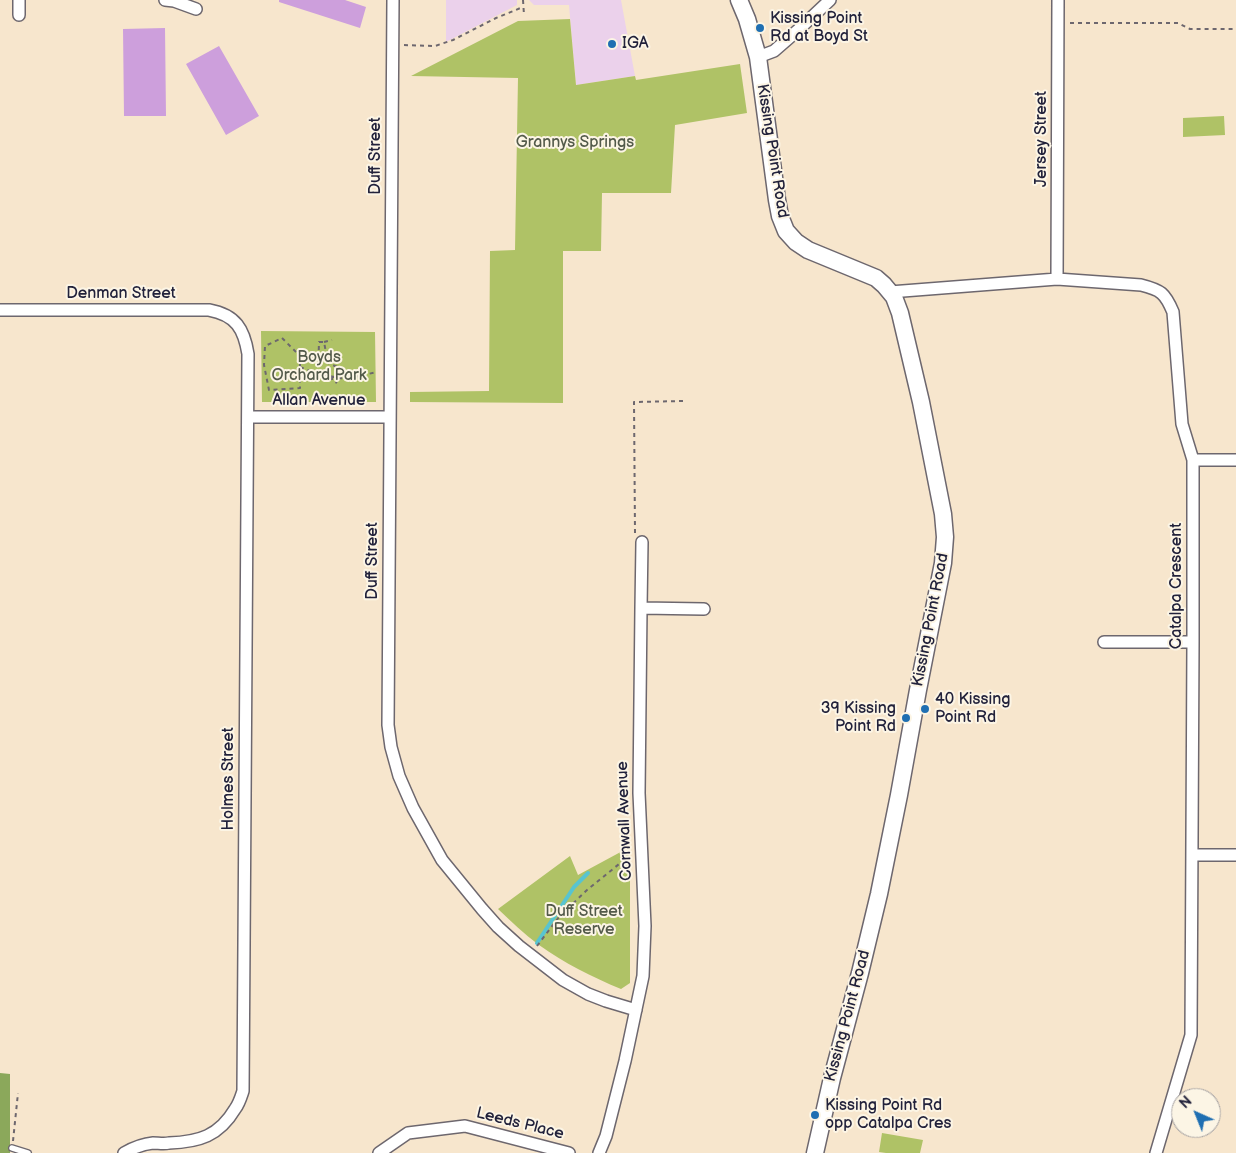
<!DOCTYPE html>
<html>
<head>
<meta charset="utf-8">
<style>
  body { margin:0 }
  #map { position:relative; width:1236px; height:1153px; overflow:hidden; background:#f7e6cd; font-family:"Balsamiq Sans",sans-serif }
  canvas { display:block }
  .north { position:absolute; left:1171px; top:1088px; width:50px; height:50px; box-sizing:border-box; background:#fcf5e5; border:1px solid #a5a1a1; border-radius:50%; rotate:316deg; font-size:14px; font-weight:700; line-height:20px; text-align:center; color:#22223b }
  .north::after { content:''; display:block; margin:auto; width:18px; height:22px; background:#1f6fb2; clip-path:polygon(50% 0,100% 100%,50% 72%,0 100%) }
</style>
</head>
<body>
<div id="map">
<canvas width="1236" height="1153"></canvas>
<div class="north">N</div>
</div>
<script>
const context = document.querySelector('canvas').getContext('2d');
context.lineJoin = 'round';
function paint(path, color) { context.fillStyle = color; context.fill(path, 'evenodd'); }
function trace(path, color, width, dash) { context.strokeStyle = color; context.lineWidth = width; context.lineCap = dash ? 'butt' : 'round'; context.setLineDash(dash || []); context.stroke(path); }
function write(font, color, halo, rows, align = 'center') {
  context.font = font + ' "Balsamiq Sans",sans-serif'; context.lineWidth = 4; context.setLineDash([]); context.textBaseline = 'middle'; context.strokeStyle = halo; context.fillStyle = color; for (const [text, x, y, turn = 0] of rows) {
    context.save(); context.translate(x, y); context.rotate((+turn || 0) * Math.PI / 180); context.textAlign = isNaN(turn) ? turn : align; if (halo) context.strokeText(text, 0, 0); context.fillText(text, 0, 0); context.restore();
  }
}
paint(new Path2D(`
  M 446,0 L 517,0 L 517,5 L 446,42 Z
  M 529,0 L 621,0 L 635,76 L 576,85 L 569,5 L 534,5 Z`), '#ebd1eb');
paint(new Path2D(`
  M 570,19 L 576,85 L 635,76 L 636,80 L 740,64 L 747,113 L 675,125 L 671,193 L 602,193 L 601,251 L 563,251 L 563,403 L 410,402 L 410,392 L 489,391 L 490,251 L 515,250 L 518,78 L 411,76 L 518,21 Z
  M 1224,116 L 1225,135 L 1183,137 L 1183,118 Z
  M 261,331 L 375,332 L 376,402 L 262,402 Z
  M 628,848 L 630,879 L 630,983 L 621,989 C 592,977 564,963 539,945 C 524,934 511,921 498,909 L 570,856 L 578,875 Z
  M 882,1133 L 923,1140 L 920,1153 L 886,1153 L 879,1152 Z`), '#afc266');
paint(new Path2D(`
  M 0,1073 L 10,1074 L 10,1153 L 0,1153 Z`), '#8ba85b');
trace(new Path2D(`
  M 537,943 L 574,887 L 588,873`), '#58c4d0', 4);
paint(new Path2D(`
  M 279,0 L 345,0 L 366,7 L 360,28 L 279,2 Z
  M 165,28 L 166,116 L 124,116 L 123,29 Z
  M 219,46 L 259,116 L 226,135 L 186,64 Z`), '#cd9fdc');
const lane = new Path2D(`
  M 12,1148 L 28,1153`);
const street = new Path2D(`
  M 165,0 L 174,1 L 196,9
  M 393,0 L 388,725 L 391,747 L 399,776 L 413,808 L 442,860 L 482,909 L 498,927 L 519,946 L 563,980 L 588,994 L 606,1001 L 636,1010
  M 19,15 L 19,0
  M 758,57 L 774,51 L 797,31 L 830,0
  M 1057,279 L 1058,0
  M 890,292 L 1057,279 L 1141,285 C 1161,290 1165,293 1173,312 L 1182,424 L 1193,460 L 1193,642 L 1191,1035 L 1156,1153
  M 0,310 L 209,310 C 236,315 244,329 248,354 L 243,1091 C 241,1097 239,1104 235,1109 C 219,1136 199,1142 169,1143 C 164,1144 158,1143 153,1143 C 142,1144 133,1148 124,1153
  M 248,417 L 390,417
  M 1193,460 L 1236,460
  M 641,608 L 704,609
  M 1104,642 L 1193,642
  M 1192,855 L 1236,855
  M 379,1153 L 408,1133 L 465,1126 L 569,1153
  M 599,1153 L 606,1136 L 625,1061 L 643,976 L 645,926 L 639,793 L 641,608 L 642,542`);
const secondary = new Path2D(`
  M 739,0 L 747,19 L 758,57 L 777,200 L 780,216 L 786,231 L 796,242 L 808,250 L 876,278 L 884,285 L 894,297 L 900,313 L 921,402 L 943,514 L 945,537 L 943,563 L 918,690 L 899,795 L 879,894 L 860,973 L 832,1078 L 815,1153`);
trace(lane, '#6d676e', 8);
trace(street, '#6d676e', 14);
trace(secondary, '#6d676e', 19);
trace(new Path2D(`
  M 523,0 L 524,15
  M 1070,23 L 1178,23 L 1190,29 L 1236,29
  M 404,45 L 435,46 L 453,40 L 496,18 L 523,7
  M 282,338 L 300,356 L 300,388 L 269,390 L 264,365 L 265,346 Z
  M 324,342 L 332,340
  M 300,367 L 318,374 L 345,379 L 377,372
  M 318,374 L 319,342 L 324,342 L 328,363 L 342,369 L 345,379
  M 332,376 L 332,380 L 337,383
  M 635,533 L 634,402 L 683,401
  M 537,946 L 559,917 L 587,890 L 624,860 L 631,858
  M 13,1141 L 18,1093`), '#6d676e', 2, [4, 4]);
trace(lane, '#fff', 5.5);
trace(street, '#fff', 11);
trace(secondary, '#fff', 16);
for (const [x, y, r, color] of [
  [760,28,5,"#1f6fb2"],
  [612,44,5,"#1f6fb2"],
  [925,709,5,"#1f6fb2"],
  [906,718,5,"#1f6fb2"],
  [815,1115,5,"#1f6fb2"]
]) { const dot = new Path2D(); dot.arc(x, y, r, 0, 2 * Math.PI); context.fillStyle = color; context.fill(dot); trace(dot, '#fcf5e5', 2); }
write('16px', '#22223b', '#fcf5e5', [
  ["Kissing Point",770,19],
  ["Rd at Boyd St",770,37],
  ["IGA",622,44],
  ["40 Kissing",935,700],
  ["Point Rd",935,718],
  ["39 Kissing",896,709,"right"],
  ["Point Rd",896,727,"right"],
  ["Kissing Point Rd",825,1106],
  ["opp Catalpa Cres",825,1124]
], 'left');
write('16px', '#22223b', '#fcf5e5', [
  ["Jersey Street",1042,139,-90],
  ["Kissing Point Road",772,151,81],
  ["Duff Street",376,156,-90],
  ["Denman Street",121,294],
  ["Allan Avenue",319,401],
  ["Duff Street",373,561,-90],
  ["Catalpa Crescent",1177,586,-90],
  ["Kissing Point Road",931,620,-79],
  ["Holmes Street",229,779,-90],
  ["Cornwall Avenue",625,821,-92],
  ["Kissing Point Road",848,1016,-75],
  ["Leeds Place",520,1124,14]
]);
write('16px', '#535a4a', '#fcf5e5', [
  ["Grannys Springs",575,143],
  ["Boyds",319,358],
  ["Orchard Park",319,376],
  ["Duff Street",584,912],
  ["Reserve",584,930]
]);
</script>
</body>
</html>
